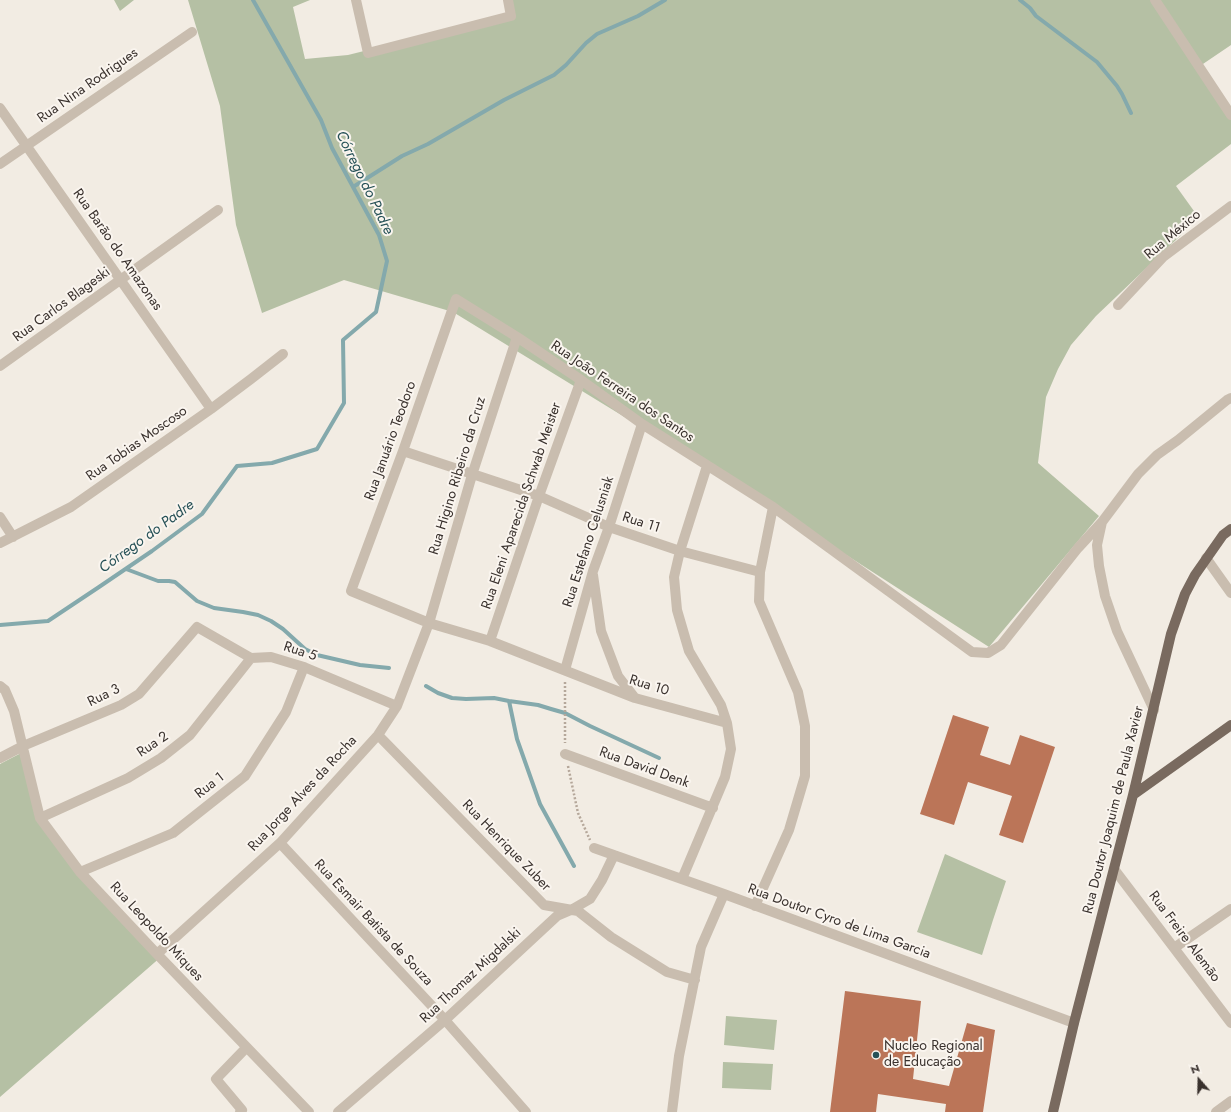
<!DOCTYPE html>
<html>
<head>
<meta charset="utf-8">
<style>
  body { margin:0 }
  #map { position:relative; width:1231px; height:1112px; overflow:hidden; background:#f2ece3; font-family:Jost,sans-serif }
  canvas { display:block }
  .north { position:absolute; left:1179px; top:1060px; width:40px; height:40px; -webkit-text-stroke:3px #faf5ef; paint-order:stroke; rotate:340deg; font-size:11px; font-weight:700; line-height:16px; text-align:center; color:#39312d }
  .north::after { content:''; display:block; margin:auto; width:14px; height:18px; background:#39312d; clip-path:polygon(50% 0,100% 100%,50% 72%,0 100%) }
</style>
</head>
<body>
<div id="map">
<canvas width="1231" height="1112"></canvas>
<div class="north">N</div>
</div>
<script>
const context = document.querySelector('canvas').getContext('2d');
context.lineJoin = 'round';
function paint(path, color) { context.fillStyle = color; context.fill(path, 'evenodd'); }
function trace(path, color, width, dash) { context.strokeStyle = color; context.lineWidth = width; context.lineCap = dash ? 'butt' : 'round'; context.setLineDash(dash || []); context.stroke(path); }
function write(font, color, halo, rows, align = 'center') {
  context.font = font + ' Jost,sans-serif'; context.lineWidth = 4; context.setLineDash([]); context.textBaseline = 'middle'; context.strokeStyle = halo; context.fillStyle = color; for (const [text, x, y, turn = 0] of rows) {
    context.save(); context.translate(x, y); context.rotate((+turn || 0) * Math.PI / 180); context.textAlign = isNaN(turn) ? turn : align; if (halo) context.strokeText(text, 0, 0); context.fillText(text, 0, 0); context.restore();
  }
}
paint(new Path2D(`
  M 114,0 L 134,0 L 120,11 Z
  M 188,0 L 310,0 L 293,7 L 305,59 L 348,55 L 512,14 L 509,0 L 1231,0 L 1231,45 L 1200,66 L 1231,113 L 1231,144 L 1176,186 L 1199,218 L 1096,316 L 1071,345 L 1058,369 L 1046,397 L 1038,463 L 1099,516 L 989,647 L 778,511 L 453,312 L 344,280 L 262,313 L 236,225 L 220,106 Z
  M 23,752 L 31,797 L 82,877 L 162,956 L 0,1097 L 0,764 Z
  M 945,854 L 1006,881 L 993,920 L 982,955 L 917,932 Z
  M 726,1016 L 777,1020 L 774,1050 L 724,1045 Z
  M 723,1062 L 773,1064 L 771,1090 L 722,1088 Z`), '#b5c0a4');
trace(new Path2D(`
  M 1020,0 L 1030,8 L 1036,16 L 1097,62 L 1117,86 L 1122,94 L 1131,113
  M 353,187 L 402,156 L 428,144 L 504,100 L 554,75 L 566,65 L 586,43 L 597,34 L 638,16 L 665,0
  M 126,569 L 158,581 L 169,581 L 175,582 L 197,601 L 214,608 L 243,612 L 258,615 L 271,621 L 283,629 L 305,649 L 317,655 L 360,665 L 389,668
  M 0,625 L 48,621 L 99,587 L 152,551 L 202,514 L 237,466 L 272,463 L 317,449 L 344,403 L 343,340 L 376,312 L 387,261 L 379,235 L 332,148 L 321,120 L 253,0
  M 426,686 L 438,693 L 452,698 L 466,699 L 494,698 L 509,701 L 538,705 L 551,709 L 565,713 L 590,726 L 659,758
  M 509,701 L 517,739 L 540,804 L 574,866`), '#84a9ac', 4);
paint(new Path2D(`
  M 953,715 L 989,727 L 980,755 L 1010,765 L 1020,735 L 1055,747 L 1023,843 L 999,835 L 1012,796 L 968,782 L 954,825 L 920,814 Z
  M 845,991 L 921,1001 L 913,1079 L 949,1086 L 967,1023 L 995,1030 L 983,1112 L 945,1112 L 946,1104 L 878,1094 L 876,1112 L 830,1112 Z`), '#bb7558');
trace(new Path2D(`
  M 565,682 L 565,743
  M 568,766 L 578,813 L 590,840`), '#b5a79a', 2.5, [2, 2]);
trace(new Path2D(`
  M 356,0 L 368,53 L 511,16 L 508,0
  M 1155,0 L 1231,115
  M 0,108 L 211,409
  M 0,164 L 192,32
  M 1118,305 L 1163,257 L 1231,206
  M 0,366 L 218,210
  M 403,451 L 539,496 L 609,527 L 680,551 L 760,572
  M 0,517 L 13,537
  M 0,543 L 71,507 L 211,409 L 251,379 L 283,354
  M 1206,558 L 1231,593
  M 593,575 L 601,631 L 618,676 L 635,698
  M 490,641 L 539,496 L 581,380
  M 565,670 L 593,571 L 609,527 L 642,424
  M 0,686 L 5,690 L 14,711 L 40,818 L 80,872 L 157,954 L 309,1112
  M 1154,710 L 1117,631 L 1105,596 L 1099,566 L 1097,545 L 1102,522 L 1138,474 L 1157,455 L 1178,440 L 1227,400 L 1231,398
  M 727,723 L 635,698 L 490,641 L 429,623 L 351,591 L 403,451 L 456,299 L 517,337 L 581,380 L 642,424 L 773,507 L 972,652 L 988,653 L 1001,645 L 1078,548 L 1102,522
  M 378,735 L 544,905 L 578,911 L 611,937 L 667,972 L 695,980
  M 565,754 L 713,808
  M 0,758 L 23,746 L 121,705 L 139,694 L 197,627 L 251,658 L 271,657 L 304,667 L 397,706
  M 40,818 L 128,778 L 161,758 L 190,735 L 251,658
  M 280,843 L 445,1020 L 526,1112
  M 594,848 L 724,894 L 1074,1023
  M 1114,869 L 1231,1023
  M 80,872 L 173,833 L 245,776 L 286,712 L 304,667
  M 682,879 L 725,777 L 731,749 L 727,723 L 721,705 L 689,651 L 677,610 L 674,577 L 680,551 L 707,466
  M 755,906 L 789,830 L 805,776 L 805,726 L 798,692 L 759,601 L 760,572 L 773,507
  M 1174,948 L 1231,909
  M 157,954 L 280,843 L 378,735 L 397,706 L 429,623 L 472,475 L 517,337
  M 240,1112 L 242,1110 L 216,1079 L 246,1048
  M 338,1112 L 445,1020 L 557,916 L 571,910 L 590,899 L 602,880 L 614,855
  M 672,1112 L 679,1056 L 701,947 L 724,894
  M 1216,1112 L 1231,1101`), '#c9bdaf', 10);
trace(new Path2D(`
  M 1133,795 L 1231,725
  M 1053,1112 L 1074,1023 L 1133,795 L 1171,634 L 1185,594 L 1195,575 L 1223,535 L 1231,529`), '#796a5f', 10);
for (const [x, y, r, color] of [
  [876,1055,4,"#265157"]
]) { const dot = new Path2D(); dot.arc(x, y, r, 0, 2 * Math.PI); context.fillStyle = color; context.fill(dot); trace(dot, '#faf5ef', 1.5); }
write('14px', '#39312d', '#faf5ef', [
  ["Rua Nina Rodrigues",88,86,-35],
  ["Rua México",1173,235,-40],
  ["Rua Barão do Amazonas",117,250,55],
  ["Rua Carlos Blageski",62,305,-36],
  ["Rua João Ferreira dos Santos",622,392,34],
  ["Rua Januário Teodoro",391,441,-70],
  ["Rua Tobias Moscoso",137,444,-35],
  ["Rua Higino Ribeiro da Cruz",458,476,-73],
  ["Rua Eleni Aparecida Schwab Meister",522,506,-71],
  ["Rua 11",641,523,18],
  ["Rua Estefano Celusniak",589,542,-72],
  ["Rua 5",300,652,18],
  ["Rua 10",649,686,17],
  ["Rua 3",104,696,-26],
  ["Rua 2",153,745,-34],
  ["Rua David Denk",644,768,20],
  ["Rua 1",210,786,-38],
  ["Rua Jorge Alves da Rocha",303,794,-47],
  ["Rua Doutor Joaquim de Paula Xavier",1114,810,-76],
  ["Rua Henrique Zuber",506,846,46],
  ["Rua Doutor Cyro de Lima Garcia",839,922,20],
  ["Rua Esmair Batista de Souza",373,923,47],
  ["Rua Leopoldo Miques",156,932,47],
  ["Rua Freire Alemão",1184,937,53],
  ["Rua Thomaz Migdalski",471,976,-43]
]);
write('14px', '#39312d', '#faf5ef', [
  ["Nucleo Regional",884,1047],
  ["de Educação",884,1063]
], 'left');
write('italic 15px', '#265157', '#faf5ef', [
  ["Córrego do Padre",364,183,64],
  ["Córrego do Padre",147,537,-36]
]);
</script>
</body>
</html>
